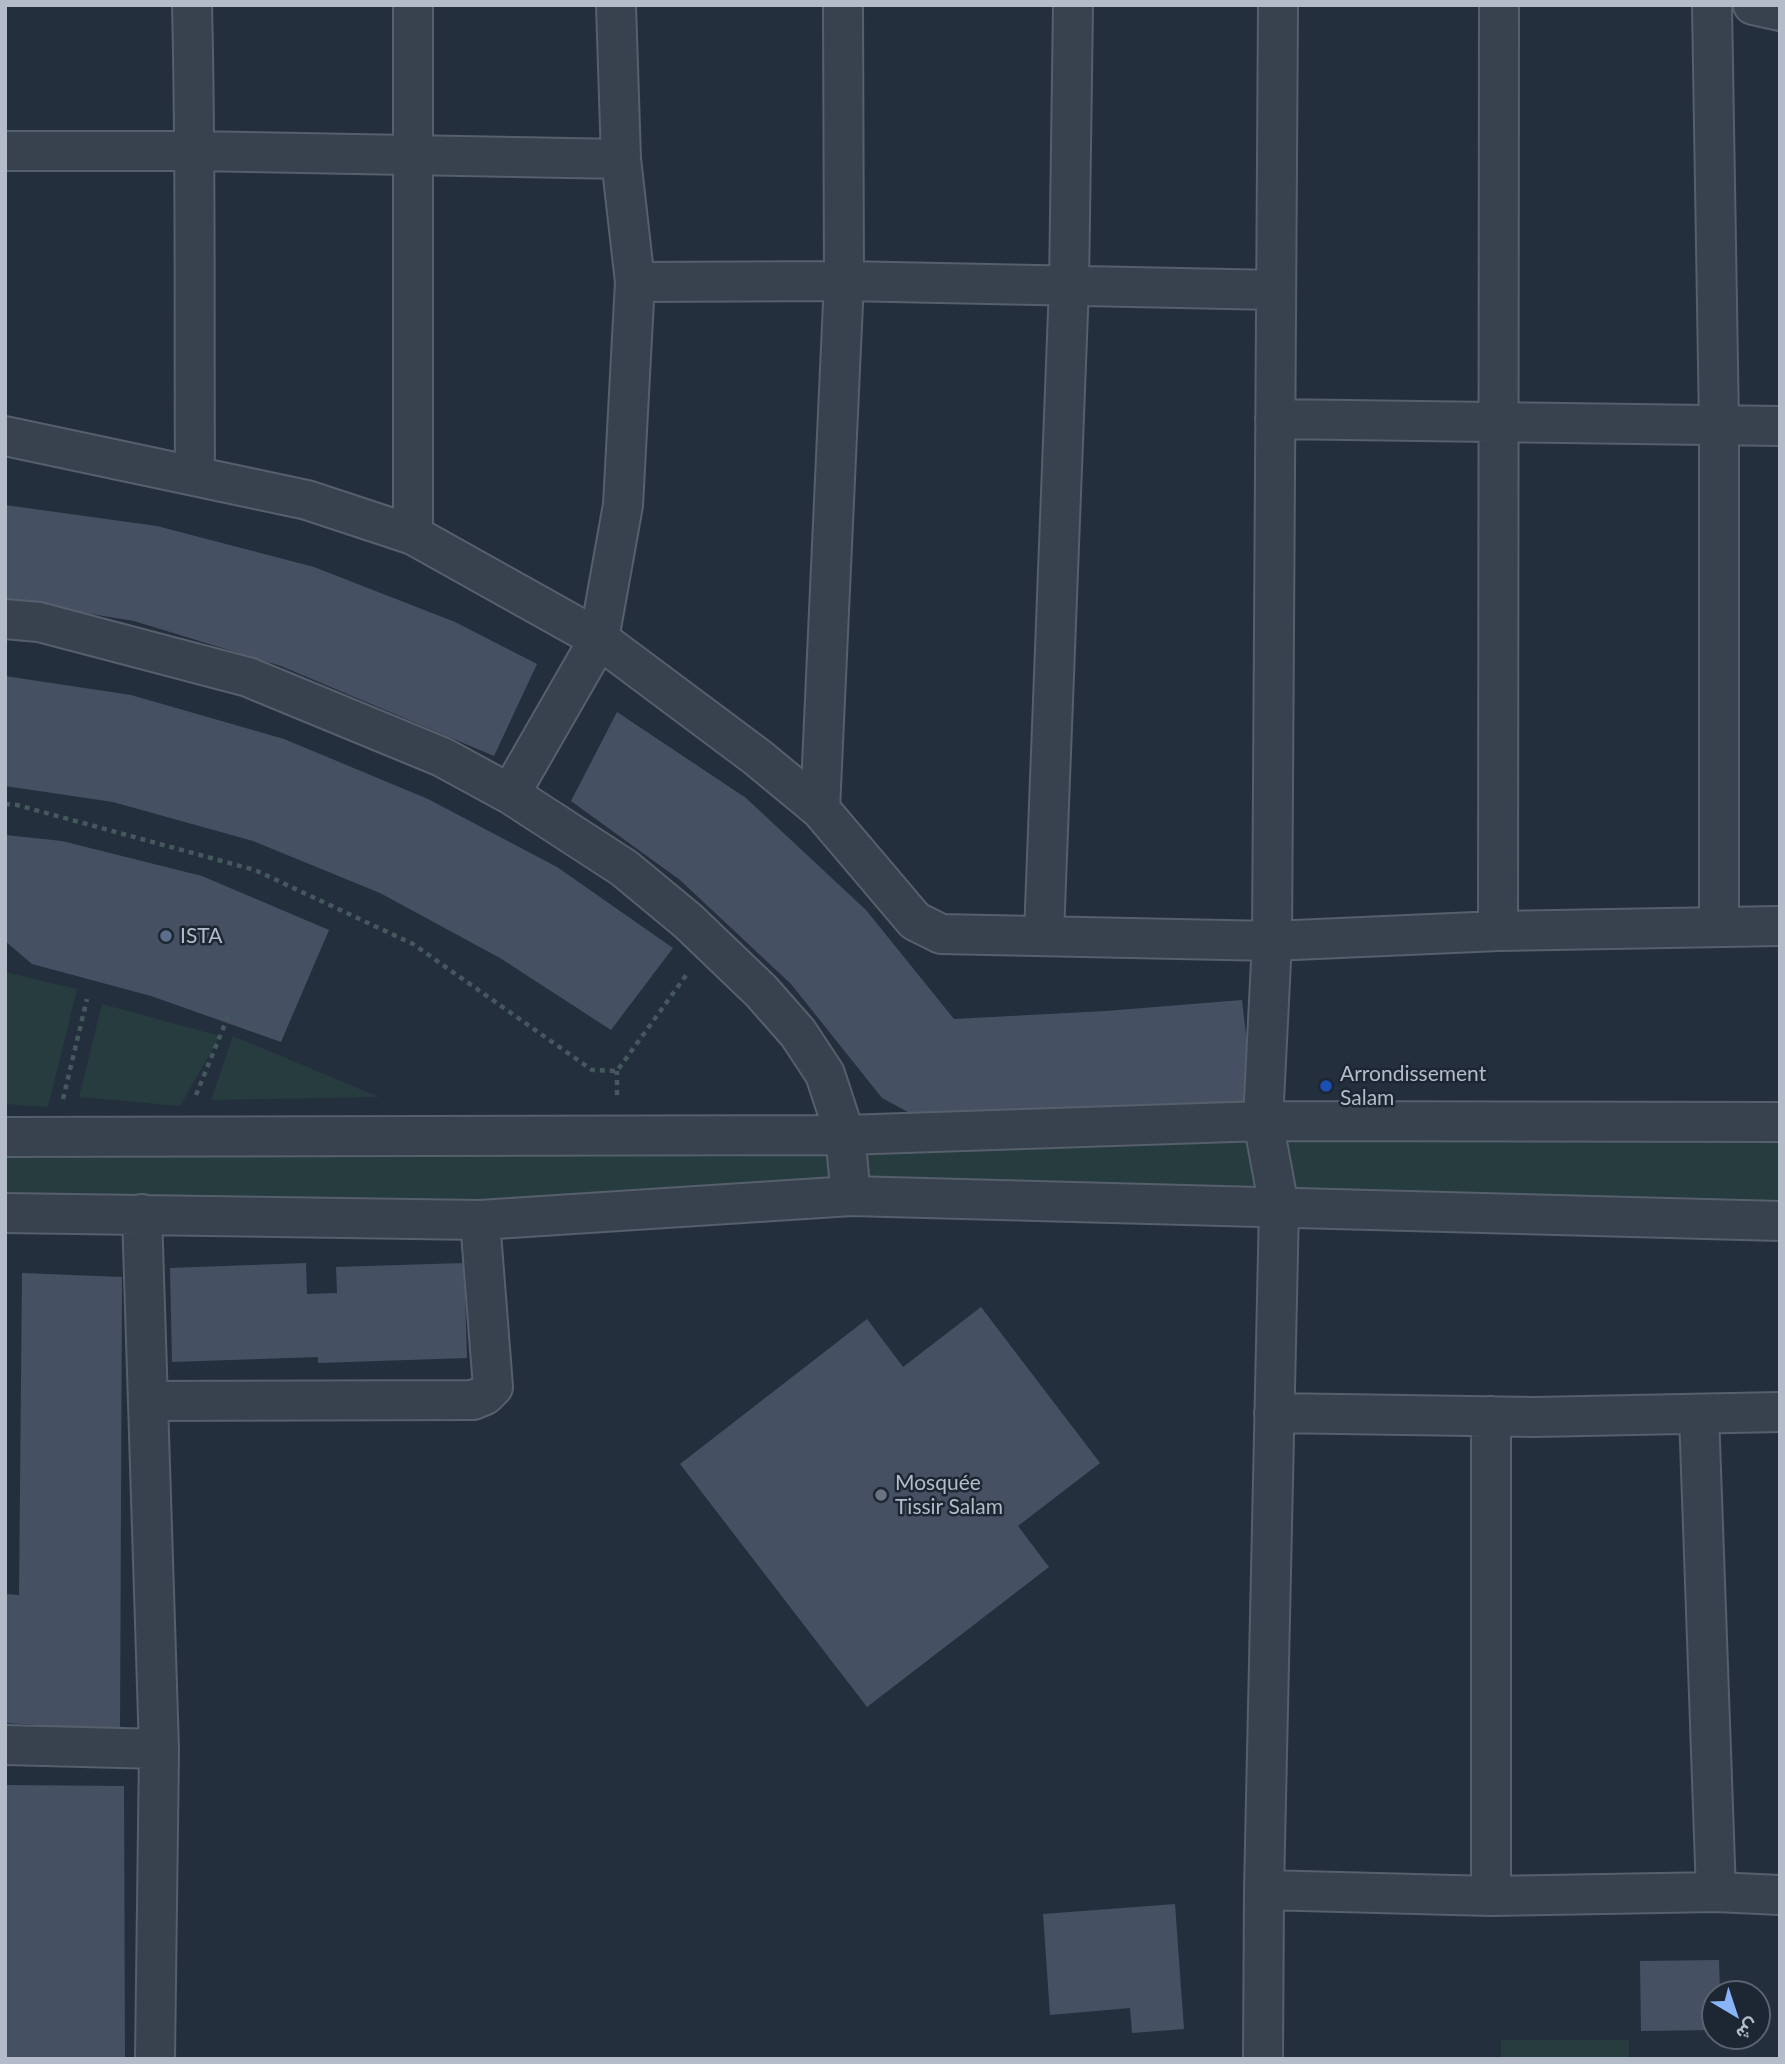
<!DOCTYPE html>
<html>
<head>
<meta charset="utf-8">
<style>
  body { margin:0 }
  #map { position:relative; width:1785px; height:2064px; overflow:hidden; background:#242f3e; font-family:Lato,Vazirmatn,sans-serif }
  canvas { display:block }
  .frame { position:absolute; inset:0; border:7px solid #b4bcc9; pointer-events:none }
  .north { position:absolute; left:1701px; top:1980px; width:70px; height:70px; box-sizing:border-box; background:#1d2633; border:2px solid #59626f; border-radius:50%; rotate:141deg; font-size:19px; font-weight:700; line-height:28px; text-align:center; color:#b4bcc9 }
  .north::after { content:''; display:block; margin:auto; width:24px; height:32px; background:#8ab4f8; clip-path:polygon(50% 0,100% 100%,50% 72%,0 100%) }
</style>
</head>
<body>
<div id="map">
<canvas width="1785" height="2064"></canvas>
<div class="frame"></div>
<div class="north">ش</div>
</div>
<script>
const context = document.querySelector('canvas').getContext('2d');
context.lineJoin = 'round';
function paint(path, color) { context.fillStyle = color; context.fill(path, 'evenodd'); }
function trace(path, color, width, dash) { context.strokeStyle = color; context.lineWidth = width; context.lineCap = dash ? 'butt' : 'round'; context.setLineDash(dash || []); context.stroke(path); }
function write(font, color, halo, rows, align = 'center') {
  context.font = font + ' Lato,sans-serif'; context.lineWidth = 5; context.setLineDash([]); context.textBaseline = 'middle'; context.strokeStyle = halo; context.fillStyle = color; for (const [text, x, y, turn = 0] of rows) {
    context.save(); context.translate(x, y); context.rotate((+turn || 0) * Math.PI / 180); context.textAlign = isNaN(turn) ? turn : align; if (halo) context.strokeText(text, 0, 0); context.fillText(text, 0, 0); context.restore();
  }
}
paint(new Path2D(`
  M 5,972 L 77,989 L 48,1107 L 5,1104 Z
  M 102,1004 L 220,1036 L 180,1106 L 79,1097 Z
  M 233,1036 L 379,1097 L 211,1100 Z
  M 1780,1122 L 1780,1213 L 5,1210 L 5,1131 Z
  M 1501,2040 L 1629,2040 L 1629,2059 L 1501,2059 Z`), '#263c3f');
paint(new Path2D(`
  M 5,505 L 157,526 L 314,567 L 455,622 L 537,664 L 494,756 L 281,666 L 134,621 L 5,600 Z
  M 5,676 L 131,695 L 284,739 L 428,799 L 557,867 L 673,948 L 611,1030 L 500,958 L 380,893 L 253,841 L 113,802 L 5,786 Z
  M 617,712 L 746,798 L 866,910 L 954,1019 L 1106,1011 L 1242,1000 L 1254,1104 L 928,1123 L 882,1098 L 791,984 L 680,880 L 571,801 Z
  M 5,835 L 62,841 L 202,876 L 329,930 L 281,1042 L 151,996 L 32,964 L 5,941 Z
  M 306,1263 L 307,1294 L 337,1293 L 336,1267 L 464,1263 L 467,1358 L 318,1363 L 318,1357 L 172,1362 L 170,1268 Z
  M 22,1273 L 122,1277 L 120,1730 L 5,1723 L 5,1594 L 19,1595 Z
  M 981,1307 L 1100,1463 L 1018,1526 L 1049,1567 L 867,1707 L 680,1464 L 867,1319 L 903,1367 Z
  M 5,1785 L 124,1786 L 125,2059 L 5,2059 Z
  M 1175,1904 L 1184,2029 L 1132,2033 L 1130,2008 L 1050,2015 L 1043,1914 Z
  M 1719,1960 L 1720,1994 L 1715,1994 L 1715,2030 L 1641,2031 L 1640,1961 Z`), '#455162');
const minor = new Path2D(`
  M 192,5 C 196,162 194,318 195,475
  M 1712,5 L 1719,425 L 1719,927
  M 1753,5 L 1780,11
  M 5,151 L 195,151 L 621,159
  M 635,282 L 844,281 L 1276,290
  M 1275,419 L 1780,426
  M 5,436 L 307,500 L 413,535 L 599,639 L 757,757 L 820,809 L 915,921 L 941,934 L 1272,941 L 1498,931 L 1780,926
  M 413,535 L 413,5
  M 5,619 L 39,622 L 248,677 L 442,757 L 510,794 L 624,868 L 688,921 L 761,991 L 798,1033 L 825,1074 L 845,1135 L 851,1196
  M 510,794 L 599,639 L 623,505 L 635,282 L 621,159 L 616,5
  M 820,809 L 844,281 L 843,5
  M 1498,931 L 1499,5
  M 1044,934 L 1069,286 L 1073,5
  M 5,1137 L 845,1135 L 1263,1121 L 1780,1122
  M 5,1213 L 480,1220 L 851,1196 L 1780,1221
  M 142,1214 L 159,1749 L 155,2059
  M 148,1401 L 473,1400 L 485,1395 L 493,1387 L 480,1220
  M 1274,1413 L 1535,1417 L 1780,1412
  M 1699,1414 L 1716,1892
  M 1491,1416 L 1491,1896
  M 5,1745 L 159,1749
  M 1264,1890 L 1491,1896 L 1716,1892 L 1780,1895
  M 1263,2059 L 1264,1890 L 1279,1207 L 1263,1121 L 1272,941 L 1278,5`);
trace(minor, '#565f6c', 42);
trace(new Path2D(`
  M 5,804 L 17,805 L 255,870 L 413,944 L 592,1070 L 617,1071 L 687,974
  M 196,1095 L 229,1014
  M 617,1095 L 617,1071
  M 63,1099 L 87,999`), '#44595c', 4.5, [5, 5]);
trace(minor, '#38414e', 38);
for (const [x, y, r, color] of [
  [166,936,7,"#5c6f8a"],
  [1326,1086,7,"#1a4fb4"],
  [881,1495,7,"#6b7280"]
]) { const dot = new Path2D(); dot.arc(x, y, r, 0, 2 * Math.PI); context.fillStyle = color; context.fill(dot); trace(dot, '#1d2633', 2.5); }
write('21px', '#b4bcc9', '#1d2633', [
  ["ISTA",180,936],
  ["Arrondissement",1340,1074],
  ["Salam",1340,1098],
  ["Mosquée",895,1483],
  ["Tissir Salam",895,1507]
], 'left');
</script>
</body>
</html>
